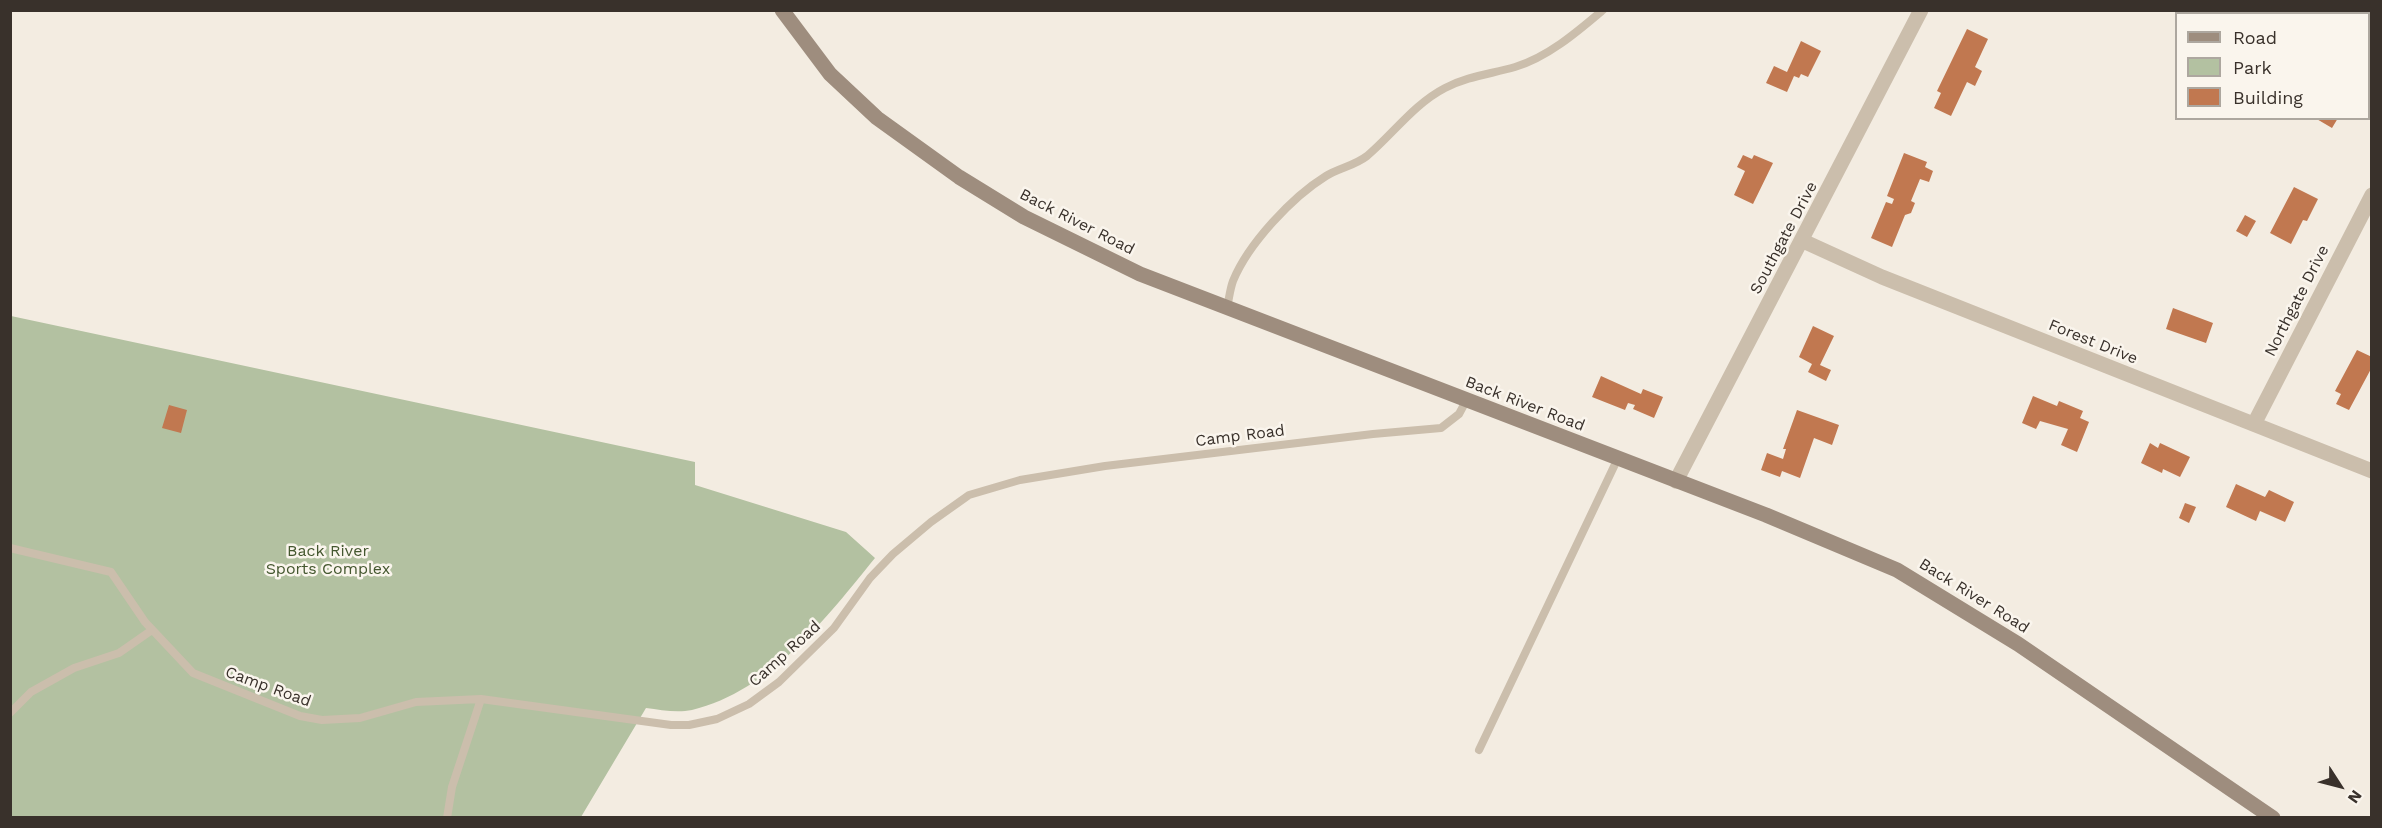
<!DOCTYPE html>
<html>
<head>
<meta charset="utf-8">
<style>
  body { margin:0 }
  #map { position:relative; width:2382px; height:828px; overflow:hidden; background:#f3ece1; font-family:"Work Sans",sans-serif }
  canvas { display:block }
  .frame { position:absolute; inset:0; border:12px solid #39312b; pointer-events:none }
  .legend { position:absolute; left:2175px; top:12px; width:195px; height:108px; box-sizing:border-box; background:#faf5ed; border:2px solid #ada79f; margin:0; padding:8px 10px; list-style:none; font-size:18px; color:#39312b }
  .legend li { display:flex; align-items:center; gap:12px; height:30px }
  .legend b { width:30px; border:2px solid #ada79f }
  .north { position:absolute; left:2310px; top:756px; width:60px; height:60px; -webkit-text-stroke:4px #faf5ed; paint-order:stroke; rotate:126deg; font-size:16px; font-weight:700; line-height:24px; text-align:center; color:#39312b }
  .north::after { content:''; display:block; margin:auto; width:21px; height:27px; background:#39312b; clip-path:polygon(50% 0,100% 100%,50% 72%,0 100%) }
</style>
</head>
<body>
<div id="map">
<canvas width="2382" height="828"></canvas>
<div class="frame"></div>
<ul class="legend">
<li><b style="height:8px;background:#9e8d7e"></b>Road</li>
<li><b style="height:16px;background:#b3c1a1"></b>Park</li>
<li><b style="height:16px;background:#c17850"></b>Building</li>
</ul>
<div class="north">N</div>
</div>
<script>
const context = document.querySelector('canvas').getContext('2d');
context.lineJoin = 'round';
function paint(path, color) { context.fillStyle = color; context.fill(path, 'evenodd'); }
function trace(path, color, width, dash) { context.strokeStyle = color; context.lineWidth = width; context.lineCap = dash ? 'butt' : 'round'; context.setLineDash(dash || []); context.stroke(path); }
function write(font, color, halo, rows, align = 'center') {
  context.font = font + ' "Work Sans",sans-serif'; context.lineWidth = 5; context.setLineDash([]); context.textBaseline = 'middle'; context.strokeStyle = halo; context.fillStyle = color; for (const [text, x, y, turn = 0] of rows) {
    context.save(); context.translate(x, y); context.rotate((+turn || 0) * Math.PI / 180); context.textAlign = isNaN(turn) ? turn : align; if (halo) context.strokeText(text, 0, 0); context.fillText(text, 0, 0); context.restore();
  }
}
paint(new Path2D(`
  M 11,316 L 695,462 L 695,485 L 846,532 L 875,558 C 827,617 771,691 692,710 C 677,713 661,710 646,708 L 581,817 L 11,817 Z`), '#b3c1a1');
paint(new Path2D(`
  M 1967,29 L 1988,39 L 1975,67 L 1982,71 L 1975,86 L 1967,82 L 1951,116 L 1934,108 L 1941,93 L 1937,91 Z
  M 1801,41 L 1821,51 L 1808,77 L 1801,74 L 1799,78 L 1794,76 L 1787,92 L 1766,83 L 1774,66 L 1787,72 Z
  M 2315,118 L 2338,118 L 2332,128 Z
  M 1904,153 L 1927,162 L 1925,167 L 1933,171 L 1929,182 L 1920,179 L 1911,201 L 1915,203 L 1911,213 L 1905,215 L 1892,247 L 1871,238 L 1886,202 L 1892,204 L 1894,199 L 1887,196 Z
  M 1743,155 L 1752,159 L 1754,155 L 1773,163 L 1753,204 L 1734,195 L 1745,171 L 1737,167 Z
  M 2294,187 L 2318,199 L 2307,221 L 2303,220 L 2291,244 L 2270,233 Z
  M 2245,215 L 2256,221 L 2247,237 L 2236,231 Z
  M 2173,308 L 2213,323 L 2206,343 L 2166,329 Z
  M 1813,326 L 1834,336 L 1820,365 L 1831,370 L 1826,381 L 1808,372 L 1812,364 L 1799,357 Z
  M 2357,350 L 2372,357 L 2372,367 L 2349,410 L 2336,404 L 2341,394 L 2335,391 Z
  M 1601,376 L 1641,394 L 1643,389 L 1663,397 L 1654,418 L 1633,409 L 1635,405 L 1628,403 L 1625,410 L 1592,397 Z
  M 2033,396 L 2057,406 L 2059,401 L 2083,411 L 2080,418 L 2089,422 L 2077,452 L 2061,445 L 2068,429 L 2040,421 L 2036,429 L 2022,423 Z
  M 169,405 L 187,410 L 181,433 L 162,428 Z
  M 1797,410 L 1839,425 L 1832,445 L 1814,438 L 1800,478 L 1782,471 L 1780,477 L 1761,470 L 1767,453 L 1783,459 L 1786,449 L 1783,449 Z
  M 2150,443 L 2158,448 L 2160,443 L 2190,457 L 2180,477 L 2163,469 L 2162,473 L 2141,463 Z
  M 2236,484 L 2265,497 L 2269,490 L 2294,502 L 2285,522 L 2260,511 L 2256,521 L 2226,507 Z
  M 2185,503 L 2196,507 L 2189,523 L 2179,518 Z`), '#c17850');
trace(new Path2D(`
  M 1227,308 C 1229,299 1230,289 1233,281 C 1248,244 1292,197 1326,176 C 1339,168 1354,166 1367,156 C 1393,134 1414,104 1445,88 C 1468,76 1491,74 1515,67 C 1548,57 1577,32 1603,10
  M 10,548 L 111,572 L 145,622 L 193,673 L 300,716 L 322,720 L 360,718 L 416,702 L 481,699 L 671,725 L 689,725 L 717,719 L 749,704 L 779,682 L 834,628 L 870,578 L 893,554 L 931,522 L 969,495 L 1020,480 L 1105,466 L 1373,434 L 1441,428 L 1459,414 L 1466,401
  M 10,713 L 31,692 L 74,668 L 119,653 L 152,630
  M 1479,750 L 1618,458
  M 447,818 L 452,787 L 481,699`), '#cbbeac', 8);
trace(new Path2D(`
  M 1803,241 L 1882,277 L 2372,471
  M 2254,424 L 2372,195
  M 1676,481 L 1921,10`), '#cbbeac', 15);
trace(new Path2D(`
  M 782,10 L 830,74 L 877,118 L 959,177 L 1024,217 L 1140,274 L 1766,515 L 1897,570 L 2018,644 L 2273,818`), '#9e8d7e', 15);
write('16px', '#39312b', '#faf5ed', [
  ["Back River Road",1077,222,27],
  ["Southgate Drive",1784,238,-62],
  ["Northgate Drive",2297,301,-63],
  ["Forest Drive",2093,342,22],
  ["Back River Road",1525,404,21],
  ["Camp Road",1240,436,-7],
  ["Back River Road",1974,596,32],
  ["Camp Road",785,654,-42],
  ["Camp Road",268,687,20]
]);
write('16px', '#44572f', '#faf5ed', [
  ["Back River",328,551],
  ["Sports Complex",328,569]
]);
</script>
</body>
</html>
